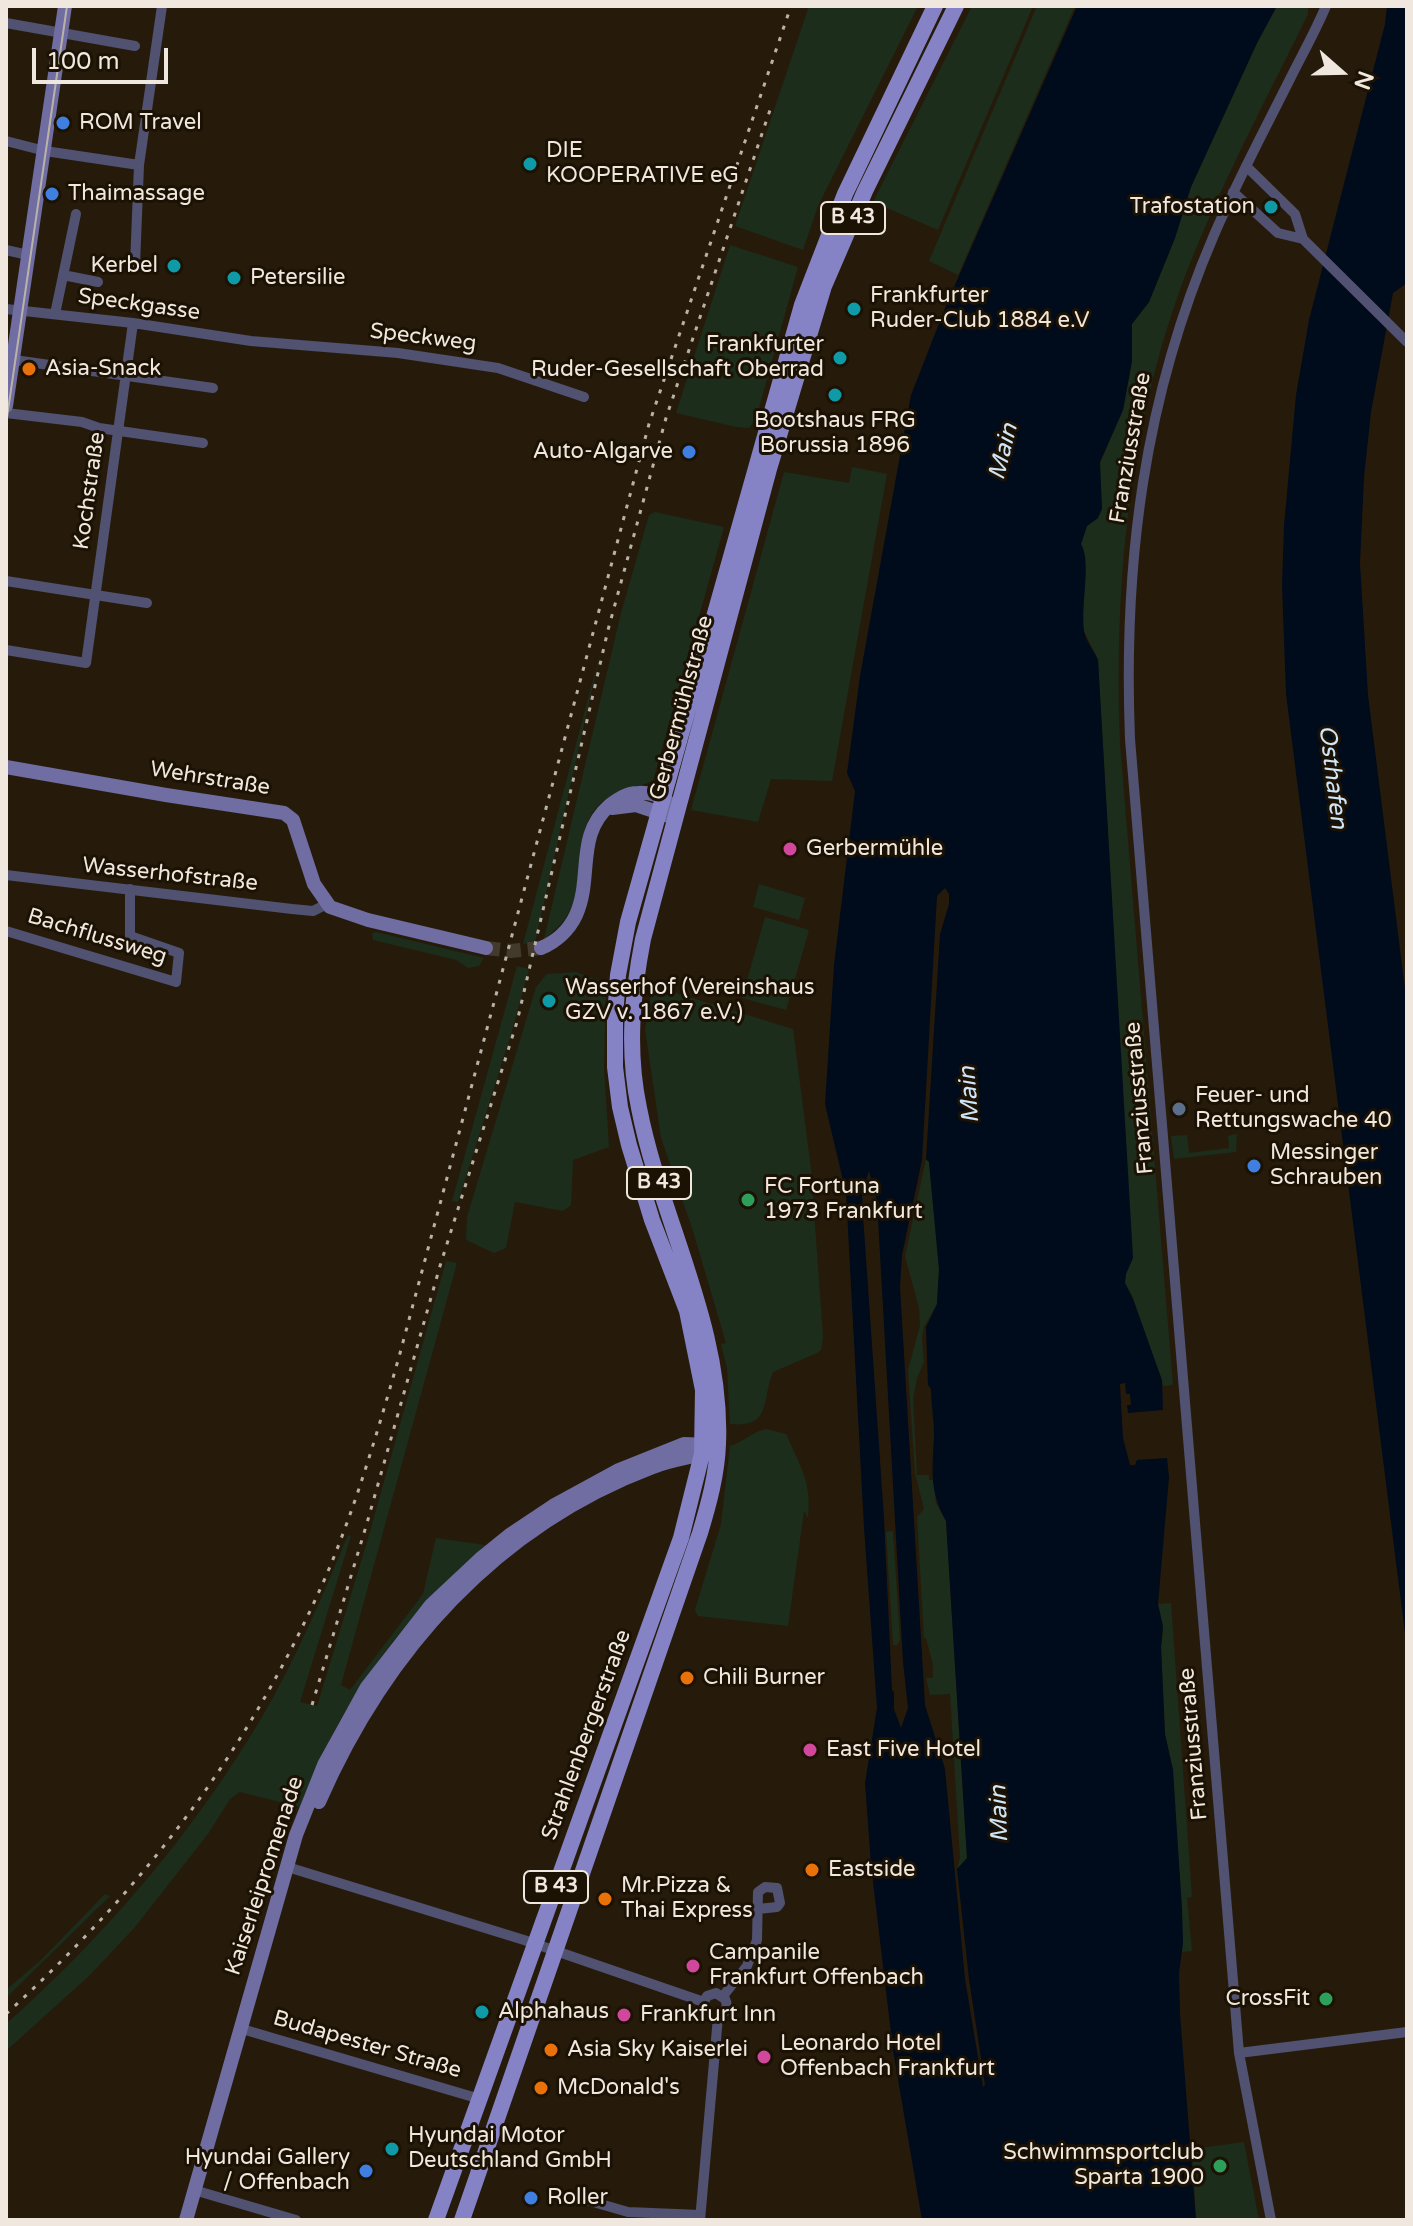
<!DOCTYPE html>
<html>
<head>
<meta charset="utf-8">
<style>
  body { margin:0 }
  #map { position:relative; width:1413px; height:2226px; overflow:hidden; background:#261b0b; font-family:"Varela Round",sans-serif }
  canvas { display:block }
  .frame { position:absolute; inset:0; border:8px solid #f0e8de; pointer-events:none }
  .north { position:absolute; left:1301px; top:32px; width:80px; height:80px; -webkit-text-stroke:6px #1c1204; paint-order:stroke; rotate:110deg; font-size:22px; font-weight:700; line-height:32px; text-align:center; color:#f0e8de }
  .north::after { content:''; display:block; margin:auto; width:28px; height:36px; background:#f0e8de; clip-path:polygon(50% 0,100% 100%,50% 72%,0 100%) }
  .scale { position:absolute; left:32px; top:48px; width:136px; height:36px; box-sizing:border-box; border:4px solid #f0e8de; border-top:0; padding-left:10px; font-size:24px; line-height:28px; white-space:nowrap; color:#f0e8de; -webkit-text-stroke:6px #1c1204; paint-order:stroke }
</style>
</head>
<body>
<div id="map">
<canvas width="1413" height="2226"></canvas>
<div class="frame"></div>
<div class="north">N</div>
<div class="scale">100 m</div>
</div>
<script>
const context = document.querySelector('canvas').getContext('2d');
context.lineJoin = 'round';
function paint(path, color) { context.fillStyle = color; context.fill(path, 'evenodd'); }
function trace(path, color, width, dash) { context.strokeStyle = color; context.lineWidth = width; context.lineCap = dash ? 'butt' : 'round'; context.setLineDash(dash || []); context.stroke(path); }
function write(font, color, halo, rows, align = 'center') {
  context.font = font + ' "Varela Round",sans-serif'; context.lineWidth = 6; context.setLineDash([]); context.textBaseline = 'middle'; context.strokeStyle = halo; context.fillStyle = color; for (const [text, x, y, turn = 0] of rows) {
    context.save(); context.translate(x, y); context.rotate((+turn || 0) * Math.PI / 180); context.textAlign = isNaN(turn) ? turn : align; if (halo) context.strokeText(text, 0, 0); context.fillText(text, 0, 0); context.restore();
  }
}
paint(new Path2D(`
  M 809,6 L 918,6 L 818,206 L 803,250 L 735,226 Z
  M 972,6 L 1033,6 L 938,230 L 873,202 Z
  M 1037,6 L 1075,6 L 958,275 L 929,261 Z
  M 1277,6 L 1308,6 L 1308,14 C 1262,108 1211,202 1176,301 C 1127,442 1114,596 1120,744 L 1173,1385 L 1163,1386 L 1132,1295 L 1125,1283 L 1113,923 L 1098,660 L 1084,631 L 1081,544 L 1087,526 L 1098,518 L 1100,463 L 1123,410 L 1132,361 L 1132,324 L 1149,302 L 1175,238 L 1191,187 L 1257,43 Z
  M 730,245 L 798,267 L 756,419 L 749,428 L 736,427 L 676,413 Z
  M 852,467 L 887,474 L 832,781 L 771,779 L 758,822 L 691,810 L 784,472 L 849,483 Z
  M 655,512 L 724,527 L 653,781 C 637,787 615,790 602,802 C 569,832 589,877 569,912 C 563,924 554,931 544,939 L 621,613 L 649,515 Z
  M 601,650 L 535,942 L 523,944 Z
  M 759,884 L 805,898 L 799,920 L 753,907 Z
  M 765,917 L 809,930 L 786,1010 L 742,998 Z
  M 376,932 L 484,958 L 479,966 L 468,968 L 456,960 L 373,940 L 372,933 Z
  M 517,966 L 529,969 L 512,1031 L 458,1202 L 452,1201 Z
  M 576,972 L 606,983 L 604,1067 L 609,1147 L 573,1160 L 571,1205 L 563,1211 L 515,1202 L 506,1248 L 494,1253 L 466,1240 L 467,1217 L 536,987 L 547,974 Z
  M 653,986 L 793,1029 L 811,1169 L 823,1337 L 821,1350 L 817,1353 L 773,1372 C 761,1401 772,1428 730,1424 L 727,1368 L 721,1344 L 726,1343 L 693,1231 L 661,1138 L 645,1029 Z
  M 1237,1134 L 1236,1152 L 1174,1159 L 1171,1136 L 1187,1135 L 1189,1153 L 1229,1148 L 1228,1136 Z
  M 926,1159 L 929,1162 L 939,1269 L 937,1304 L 924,1327 L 922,1338 L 924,1362 L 917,1378 L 913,1399 L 917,1475 L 929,1475 L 929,1480 L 933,1480 L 936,1503 L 946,1521 L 967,1858 L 957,1869 L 960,1858 L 950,1694 L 930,1695 L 926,1678 L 933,1678 L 933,1665 L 926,1638 L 924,1638 L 917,1517 L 924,1509 L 915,1473 L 908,1370 L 920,1326 L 919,1308 L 905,1256 Z
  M 446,1261 L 457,1263 L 341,1685 L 350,1690 L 423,1594 L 436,1538 L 485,1545 C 398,1625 343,1696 300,1807 L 240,1792 L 230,1799 L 208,1834 L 135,1927 L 91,1974 L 6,2051 L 6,2024 C 106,1935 194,1832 262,1717 C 296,1659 322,1597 348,1535 L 351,1536 L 300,1702 L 317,1706 L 367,1542 Z
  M 766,1429 L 786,1434 C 800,1466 812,1482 808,1518 L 804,1511 L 788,1626 L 698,1616 L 695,1610 L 721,1524 L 730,1446 C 744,1442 751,1432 766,1429 Z
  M 893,1531 L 900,1640 L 897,1645 L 893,1645 L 886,1532 Z
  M 1171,1603 L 1192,1897 L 1187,1898 L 1192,1951 L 1182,1952 L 1173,1770 L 1165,1734 L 1161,1647 L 1163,1632 L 1158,1604 Z
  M 105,1894 L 110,1896 L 6,1998 L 6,1990 L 41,1960 Z
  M 1244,2142 L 1259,2220 L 1196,2220 L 1192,2149 Z`), '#1c2d1b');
paint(new Path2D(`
  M 1077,6 L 1277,6 L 1257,43 L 1191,187 L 1175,238 L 1149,302 L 1132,324 L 1132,361 L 1123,410 L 1100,462 L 1102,509 L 1098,518 L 1087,526 L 1081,544 C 1092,562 1080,607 1084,631 C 1086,642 1094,650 1098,660 L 1133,1258 L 1126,1274 L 1125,1283 L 1133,1299 L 1162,1380 L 1163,1410 L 1128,1413 L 1127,1405 L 1131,1405 L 1130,1394 L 1126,1394 L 1125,1383 L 1120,1384 L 1123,1438 L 1130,1465 L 1135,1465 L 1137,1460 L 1167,1458 L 1169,1477 L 1158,1604 L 1163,1626 L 1161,1647 L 1165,1734 L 1173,1770 L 1182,1909 L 1183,1943 L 1179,1973 L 1180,2014 L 1196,2220 L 922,2220 L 893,2050 L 871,1865 L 865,1783 L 877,1708 L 864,1528 L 846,1193 L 825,1104 L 834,965 L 855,791 L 847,773 L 860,676 L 911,395 L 947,303 ZM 945,888 L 949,894 L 949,904 L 940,934 L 926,1159 L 929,1162 L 939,1269 L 937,1304 L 926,1327 L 928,1385 L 931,1389 C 931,1404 934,1419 934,1434 C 933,1467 928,1489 946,1521 L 967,1858 L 957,1869 L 969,1979 L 985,2085 L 983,2087 L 965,1979 L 945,1769 L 925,1705 L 900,1287 L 902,1255 L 922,1160 L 937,896 ZM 869,1171 L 877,1201 L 903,1662 L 908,1708 L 901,1728 L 894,1709 L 894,1692 L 892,1690 L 884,1518 L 863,1215 L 862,1193 Z
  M 1387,6 L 1407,6 L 1407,283 L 1393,293 L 1371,412 L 1364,477 L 1360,563 L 1368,695 L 1407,1005 L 1407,1649 L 1286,694 L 1282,586 L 1284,525 L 1296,395 L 1309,320 L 1385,24 Z`), '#000b1c');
trace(new Path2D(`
  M 486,948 L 511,951 L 541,948`), '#443a2b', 14, [14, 7]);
trace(new Path2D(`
  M 6,23 L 135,46
  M 6,141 L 45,151 L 139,165
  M 1246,166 L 1295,214 L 1303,239 L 1407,342
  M 1233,192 L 1278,233 L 1303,239
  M 6,250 L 28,255
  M 135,265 L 139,165 L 162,6
  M 63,275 L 98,282
  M 6,309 L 133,323 L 251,341 L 398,353 L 498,368 L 584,397
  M 55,314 L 76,214
  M 14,360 L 213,388
  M 6,413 L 82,422 L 99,428 L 203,443
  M 6,581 L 147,603
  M 6,650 L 86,663 L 133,323
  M 6,875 L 292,909 L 313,911 L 327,904
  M 6,931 L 176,982 L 179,953 L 130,936 L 130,889
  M 294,1869 L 524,1940 L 704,2002
  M 723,1996 L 747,1966 L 757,1940 L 758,1892 L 765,1887 L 777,1888 L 780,1903 L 777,1907 L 758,1909
  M 704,2002 L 707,2014 L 718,2017
  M 242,2029 L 480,2099
  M 1239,2053 L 1407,2032
  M 194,2190 L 296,2220
  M 583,2199 L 628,2212 L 700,2215
  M 700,2220 L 718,2017 C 726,2013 729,2007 725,1999 L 716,1993 L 707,1996 L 704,2002
  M 1271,2220 L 1239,2053 L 1130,739 C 1123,563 1144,398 1214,235 C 1237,181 1265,129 1291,77 C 1303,53 1316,30 1326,6`), '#515171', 10);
trace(new Path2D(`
  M 6,406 L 65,6
  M 6,767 L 166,795 L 284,813 L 293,820 L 314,884 L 330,907 L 368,920 L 486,948
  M 612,808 L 636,805 L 669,816
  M 541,948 C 556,942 569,930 576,915 C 593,877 575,835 610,805 C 618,799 627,793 638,793 C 650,792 663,796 671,805
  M 319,1802 C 385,1651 496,1526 653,1467 C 672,1459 692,1458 711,1451
  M 186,2220 L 296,1835 L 324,1765 L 367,1687 L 431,1605 L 480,1559 L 511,1534 L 553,1506 L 619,1470 L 684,1444 L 712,1445`), '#6f6da1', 14);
trace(new Path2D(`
  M 436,2220 L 681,1538 L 702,1454 L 703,1390 L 687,1311 L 652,1220 L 629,1145 L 620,1107 L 615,1067 L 615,1018 L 618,975 L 628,922 L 802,305 L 845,194 L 935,6
  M 462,2220 L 700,1533 C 709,1503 717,1474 718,1444 C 723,1326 661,1221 639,1108 C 627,1051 632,996 643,939 L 769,469 L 824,286 L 865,191 L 956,6`), '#8583c6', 16);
trace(new Path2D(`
  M 6,424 L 67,6`), '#bbb2a7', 2);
trace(new Path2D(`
  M 312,1705 L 367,1523 L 440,1266 L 517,1022 L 608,630 L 666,418 L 770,110
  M 6,2014 C 145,1887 250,1749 326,1576 C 356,1506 378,1430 399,1357 L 649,424 L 791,6`), '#bbb2a7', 3, [4, 8]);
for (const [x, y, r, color] of [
  [63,123,8,"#3f7fe0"],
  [530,164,8,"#0f9aa8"],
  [52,194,8,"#3f7fe0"],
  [1271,207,8,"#0f9aa8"],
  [174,266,8,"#0f9aa8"],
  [234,278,8,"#0f9aa8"],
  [854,309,8,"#0f9aa8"],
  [840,358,8,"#0f9aa8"],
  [29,369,8,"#e8710a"],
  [835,395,8,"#0f9aa8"],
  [689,452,8,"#3f7fe0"],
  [790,849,8,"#d1479c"],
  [549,1001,8,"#0f9aa8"],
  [1179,1109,8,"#5c6f8a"],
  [1254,1166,8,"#3f7fe0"],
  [748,1200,8,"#2e9e5b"],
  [687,1678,8,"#e8710a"],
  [810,1750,8,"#d1479c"],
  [812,1870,8,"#e8710a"],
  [605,1899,8,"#e8710a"],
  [693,1966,8,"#d1479c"],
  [1326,1999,8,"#2e9e5b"],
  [482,2012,8,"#0f9aa8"],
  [624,2015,8,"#d1479c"],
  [551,2050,8,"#e8710a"],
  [764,2057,8,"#d1479c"],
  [541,2088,8,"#e8710a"],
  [392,2149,8,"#0f9aa8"],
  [1220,2166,8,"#2e9e5b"],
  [366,2171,8,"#3f7fe0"],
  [531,2198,8,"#3f7fe0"]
]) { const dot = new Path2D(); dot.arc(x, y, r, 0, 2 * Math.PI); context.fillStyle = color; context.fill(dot); trace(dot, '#1c1204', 3); }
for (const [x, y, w] of [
  [853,218,64],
  [659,1183,64],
  [556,1887,64]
]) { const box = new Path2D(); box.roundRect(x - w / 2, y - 16, w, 32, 6); context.fillStyle = '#1c1204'; context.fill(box); trace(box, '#f0e8de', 2); }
write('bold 20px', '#f0e8de', null, [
  ["B 43",853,218],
  ["B 43",659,1183],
  ["B 43",556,1887]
]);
write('22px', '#f0e8de', '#1c1204', [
  ["ROM Travel",79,123],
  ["DIE",546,151],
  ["KOOPERATIVE eG",546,176],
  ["Thaimassage",68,194],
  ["Trafostation",1255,207,"right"],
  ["Kerbel",158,266,"right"],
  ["Petersilie",250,278],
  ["Frankfurter",870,296],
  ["Ruder-Club 1884 e.V",870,321],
  ["Frankfurter",824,345,"right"],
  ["Ruder-Gesellschaft Oberrad",824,370,"right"],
  ["Asia-Snack",45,369],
  ["Bootshaus FRG",835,421,"center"],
  ["Borussia 1896",835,446,"center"],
  ["Auto-Algarve",673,452,"right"],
  ["Gerbermühle",806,849],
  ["Wasserhof (Vereinshaus",565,988],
  ["GZV v. 1867 e.V.)",565,1013],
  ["Feuer- und",1195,1096],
  ["Rettungswache 40",1195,1121],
  ["Messinger",1270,1153],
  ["Schrauben",1270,1178],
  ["FC Fortuna",764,1187],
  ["1973 Frankfurt",764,1212],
  ["Chili Burner",703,1678],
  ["East Five Hotel",826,1750],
  ["Eastside",828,1870],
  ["Mr.Pizza &",621,1886],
  ["Thai Express",621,1911],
  ["Campanile",709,1953],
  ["Frankfurt Offenbach",709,1978],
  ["CrossFit",1310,1999,"right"],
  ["Alphahaus",498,2012],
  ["Frankfurt Inn",640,2015],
  ["Leonardo Hotel",780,2044],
  ["Offenbach Frankfurt",780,2069],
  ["Asia Sky Kaiserlei",567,2050],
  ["McDonald's",557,2088],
  ["Hyundai Motor",408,2136],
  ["Deutschland GmbH",408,2161],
  ["Schwimmsportclub",1204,2153,"right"],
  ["Sparta 1900",1204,2178,"right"],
  ["Hyundai Gallery",350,2158,"right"],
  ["/ Offenbach",350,2183,"right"],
  ["Roller",547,2198]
], 'left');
write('22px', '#f0e8de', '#1c1204', [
  ["Speckgasse",139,305,8],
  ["Speckweg",423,338,7],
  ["Franziusstraße",1131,448,-80],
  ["Kochstraße",90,491,-82],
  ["Gerbermühlstraße",682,708,-75],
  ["Wehrstraße",210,779,9],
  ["Wasserhofstraße",170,875,6],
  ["Bachflussweg",97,937,17],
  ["Franziusstraße",1140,1098,-95],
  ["Strahlenbergerstraße",587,1735,-70],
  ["Franziusstraße",1194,1744,-95],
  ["Kaiserleipromenade",265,1876,-72],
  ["Budapester Straße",367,2045,16]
]);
write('italic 24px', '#cfe5f8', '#1c1204', [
  ["Main",1004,452,-76],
  ["Osthafen",1332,777,83],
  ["Main",970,1095,-94],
  ["Main",1000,1814,-92]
]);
</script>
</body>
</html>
